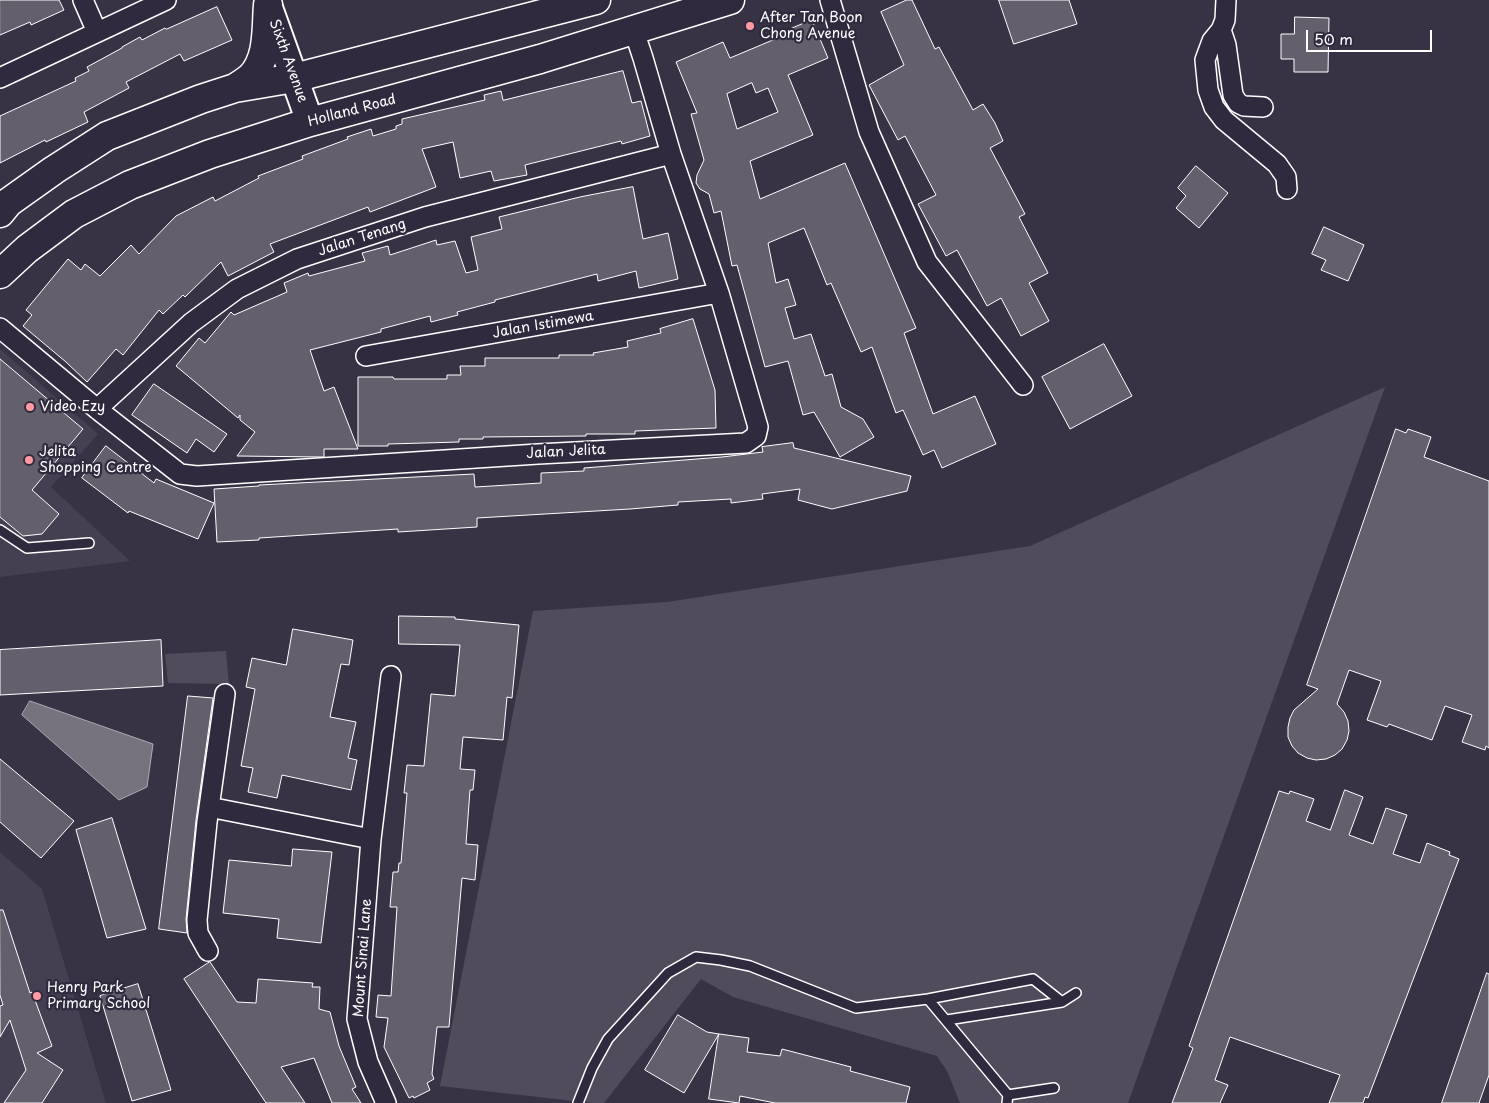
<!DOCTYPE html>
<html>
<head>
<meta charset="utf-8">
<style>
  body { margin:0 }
  #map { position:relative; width:1489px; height:1103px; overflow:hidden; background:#373345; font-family:"Playpen Sans",sans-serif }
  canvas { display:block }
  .scale { position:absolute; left:1306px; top:30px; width:126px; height:22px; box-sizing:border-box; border:2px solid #fff; border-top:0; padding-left:6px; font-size:15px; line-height:18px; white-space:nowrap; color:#fff; -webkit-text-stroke:4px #2f2a3d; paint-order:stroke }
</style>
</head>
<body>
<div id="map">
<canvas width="1489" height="1103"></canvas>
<div class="scale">50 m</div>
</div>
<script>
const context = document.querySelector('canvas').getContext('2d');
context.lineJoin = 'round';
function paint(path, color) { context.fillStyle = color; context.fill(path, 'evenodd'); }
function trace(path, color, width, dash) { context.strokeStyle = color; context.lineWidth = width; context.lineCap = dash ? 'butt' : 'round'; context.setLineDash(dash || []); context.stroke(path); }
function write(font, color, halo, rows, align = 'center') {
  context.font = font + ' "Playpen Sans",sans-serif'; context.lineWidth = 4.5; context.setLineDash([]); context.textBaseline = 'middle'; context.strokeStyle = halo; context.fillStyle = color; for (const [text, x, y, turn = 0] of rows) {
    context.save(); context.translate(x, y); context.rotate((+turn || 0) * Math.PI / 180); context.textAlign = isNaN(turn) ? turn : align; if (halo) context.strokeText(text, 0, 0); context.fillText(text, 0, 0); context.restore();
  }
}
paint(new Path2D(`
  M 0,349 L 98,434 L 51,487 L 130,561 L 0,577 Z
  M 0,852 L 42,889 L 106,1103 L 0,1103 Z`), '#444051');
paint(new Path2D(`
  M 1385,387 L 1128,1103 L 960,1103 L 947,1071 L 937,1056 L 733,997 L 701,979 L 604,1103 L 592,1103 L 440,1086 L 533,611 L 667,602 L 1030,546 Z
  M 226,651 L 229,684 L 168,683 L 165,654 Z`), '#514c5c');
const water = new Path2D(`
  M 30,701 L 153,744 L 147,787 L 119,800 L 22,715 Z`);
paint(water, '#76737f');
trace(water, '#adabb2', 1);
const building = new Path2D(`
  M 0,0 L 59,0 L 64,10 L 31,25 L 30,22 L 0,35 Z
  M 907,0 L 912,0 L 935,49 L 939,47 L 973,110 L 983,104 L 995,123 L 1003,141 L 990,148 L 1025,214 L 1019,217 L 1048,273 L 1029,283 L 1049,321 L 1021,336 L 1001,298 L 987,306 L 957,250 L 946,256 L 918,204 L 936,195 L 905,136 L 898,140 L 869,85 L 904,65 L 881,12 Z
  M 999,0 L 1069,0 L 1077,24 L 1014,44 Z
  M 217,7 L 232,40 L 184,61 L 180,54 L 126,82 L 129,88 L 84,112 L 88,122 L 46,142 L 45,140 L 0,163 L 0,116 L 76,81 L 75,78 L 89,71 L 87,67 L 122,48 L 122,47 L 140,37 L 142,40 L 165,28 L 166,29 Z
  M 1295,17 L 1329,18 L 1328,72 L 1294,72 L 1294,59 L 1281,59 L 1281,34 L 1294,34 Z
  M 812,20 L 828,58 L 788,75 L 813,135 L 750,161 L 760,199 L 845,163 L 916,328 L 904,333 L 933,414 L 975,396 L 996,444 L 942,468 L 934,450 L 923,455 L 903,410 L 896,413 L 872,347 L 861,352 L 831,283 L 827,285 L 804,228 L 768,243 L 776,283 L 788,279 L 796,305 L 785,308 L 794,339 L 811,334 L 825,376 L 832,374 L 841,407 L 863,419 L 874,437 L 840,457 L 814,412 L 803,415 L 788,361 L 765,367 L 737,265 L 732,266 L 721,211 L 714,213 L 709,194 L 700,189 L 696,183 L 697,175 L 704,160 L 691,114 L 697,113 L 676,62 L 723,42 L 730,58 L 780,37 L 779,34 ZM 752,83 L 756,93 L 768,88 L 778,112 L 737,129 L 727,94 Z
  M 623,71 L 632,103 L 641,101 L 650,136 L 622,144 L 621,141 L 525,165 L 527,175 L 494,181 L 491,171 L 460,178 L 453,142 L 422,149 L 436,187 L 370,212 L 368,207 L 270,244 L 274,252 L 228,276 L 221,262 L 185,297 L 183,295 L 163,314 L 159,310 L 123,355 L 116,349 L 87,382 L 66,362 L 23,326 L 32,315 L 26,310 L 68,259 L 81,270 L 85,264 L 100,276 L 131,245 L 139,254 L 176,216 L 213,197 L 215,201 L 259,178 L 258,176 L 303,159 L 302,156 L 348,139 L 347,137 L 371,129 L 373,136 L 396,129 L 396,126 L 402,124 L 402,119 L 485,100 L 484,95 L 501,91 L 503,100 Z
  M 1196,166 L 1228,193 L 1199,228 L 1176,208 L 1186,196 L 1178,188 Z
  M 633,187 L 643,239 L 668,233 L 678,279 L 639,288 L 636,271 L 598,281 L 597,274 L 495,300 L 495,302 L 457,312 L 458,315 L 431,322 L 430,316 L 381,329 L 381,332 L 310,350 L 324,391 L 334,387 L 358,449 L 324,449 L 324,457 L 237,456 L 255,432 L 240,420 L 240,415 L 238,418 L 176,366 L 199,338 L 205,343 L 231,312 L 234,315 L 287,292 L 284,283 L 308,273 L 309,276 L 365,261 L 362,253 L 388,246 L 390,255 L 436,240 L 437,245 L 455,241 L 466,273 L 478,270 L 471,237 L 502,229 L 499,217 L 580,197 Z
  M 1324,227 L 1364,245 L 1348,281 L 1321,270 L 1326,260 L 1312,254 Z
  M 693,319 L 715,390 L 716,428 L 635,431 L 635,434 L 586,434 L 586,436 L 483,437 L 483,439 L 459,439 L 459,442 L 388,444 L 388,446 L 358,446 L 358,377 L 393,377 L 394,379 L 447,379 L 447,375 L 461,375 L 460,366 L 485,366 L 485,358 L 559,358 L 559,355 L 594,355 L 593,353 L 628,347 L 627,341 L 661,333 L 660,329 Z
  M 1104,344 L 1132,396 L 1070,429 L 1042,377 Z
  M 0,359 L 83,429 L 32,490 L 59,514 L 42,534 L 23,536 L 0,517 Z
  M 154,384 L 227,434 L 214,452 L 196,439 L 187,453 L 132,415 Z
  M 1396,429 L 1406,433 L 1408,429 L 1431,437 L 1424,457 L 1489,481 L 1489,748 L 1486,746 L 1485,750 L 1462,742 L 1472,715 L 1445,706 L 1432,740 L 1389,724 L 1387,727 L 1367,720 L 1381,681 L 1349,670 L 1337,704 L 1344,712 L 1348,721 L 1349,731 L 1347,740 L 1342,749 L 1335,755 L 1326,759 L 1316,760 L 1307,758 L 1298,753 L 1292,746 L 1288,737 L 1288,727 L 1290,718 L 1294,710 L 1318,689 L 1307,685 Z
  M 793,443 L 794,448 L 911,476 L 907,491 L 832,509 L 798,500 L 800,489 L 762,494 L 763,499 L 731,503 L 731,499 L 678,502 L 678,505 L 630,509 L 477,518 L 477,527 L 398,532 L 398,529 L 259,538 L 259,540 L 217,542 L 214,489 L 259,486 L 259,485 L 474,474 L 475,487 L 541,483 L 541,473 L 584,471 L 584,468 L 722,457 L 763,452 L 762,447 Z
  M 106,446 L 154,483 L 156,479 L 214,503 L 198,539 L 129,511 L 128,513 L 82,478 Z
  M 399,616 L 455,617 L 455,619 L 519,625 L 512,698 L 507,697 L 503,740 L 463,737 L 460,769 L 475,770 L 473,790 L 470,790 L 466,844 L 478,845 L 475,880 L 462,878 L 449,1027 L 437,1027 L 432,1074 L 434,1079 L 427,1083 L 430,1090 L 414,1098 L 413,1096 L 409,1098 L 384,1047 L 388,1018 L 376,1017 L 378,995 L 391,996 L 397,907 L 390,907 L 393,872 L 398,872 L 399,863 L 401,863 L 407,793 L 404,793 L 407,765 L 424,766 L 431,694 L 455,696 L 460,645 L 399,644 Z
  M 293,629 L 353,640 L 349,665 L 341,664 L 330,717 L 356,722 L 348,758 L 357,760 L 351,790 L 282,775 L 277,798 L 248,792 L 253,768 L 241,766 L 255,689 L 246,687 L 252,658 L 286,665 Z
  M 161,640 L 163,686 L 0,695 L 0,650 Z
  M 188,696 L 213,698 L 196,820 L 186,919 L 187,933 L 159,929 Z
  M 0,759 L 74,821 L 41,858 L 0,822 Z
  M 1345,790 L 1363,797 L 1349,835 L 1373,844 L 1386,808 L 1407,815 L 1393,854 L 1420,863 L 1427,843 L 1450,852 L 1449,855 L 1459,859 L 1368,1098 L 1365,1097 L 1363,1103 L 1329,1103 L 1340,1075 L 1230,1037 L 1215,1080 L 1228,1085 L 1220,1103 L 1172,1103 L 1193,1048 L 1189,1046 L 1279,791 L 1289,794 L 1290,791 L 1314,799 L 1306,821 L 1330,830 Z
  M 112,818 L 146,929 L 107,938 L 76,830 Z
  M 293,849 L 332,852 L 321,943 L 277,938 L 279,919 L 223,913 L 229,860 L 291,866 Z
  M 0,910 L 3,910 L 30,993 L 32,992 L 52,1046 L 37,1053 L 63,1070 L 42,1103 L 4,1103 L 26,1070 L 10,1020 L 0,1037 L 0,1006 L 3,1005 L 0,995 Z
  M 210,962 L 237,1002 L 256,1003 L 258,979 L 313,983 L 312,987 L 320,987 L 319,1009 L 330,1012 L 339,1046 L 356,1087 L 352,1089 L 361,1103 L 332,1103 L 314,1058 L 281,1067 L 305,1103 L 266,1103 L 184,979 Z
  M 1487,973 L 1489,974 L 1489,1075 L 1479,1103 L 1442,1103 Z
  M 138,984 L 171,1090 L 132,1101 L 100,996 Z
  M 678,1015 L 707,1032 L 719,1034 L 684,1093 L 645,1070 Z
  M 719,1034 L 749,1038 L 747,1052 L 780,1056 L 782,1049 L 851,1067 L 850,1071 L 910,1087 L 906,1103 L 775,1103 L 740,1096 L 739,1103 L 709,1099 Z`);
paint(building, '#635f6d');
trace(building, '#fff', 1);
const lane = new Path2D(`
  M 0,530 L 27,548 L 89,543
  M 928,999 L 1008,1095 L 1007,1103
  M 947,1020 L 1062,1002 L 1076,993
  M 1008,1095 L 1054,1088
  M 578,1103 L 592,1068 L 608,1039 L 668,973 L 696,957 L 721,960 L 750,966 L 856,1008 L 928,999 L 1033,979 L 1062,1002`);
const street = new Path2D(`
  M 83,0 L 97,32
  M 830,0 L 869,132 L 927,262 L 1023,385
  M 1226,0 L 1225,20 L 1221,30 L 1212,41 L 1205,60 L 1208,90 L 1214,107 L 1224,120 L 1277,164 L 1286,177 L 1287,189
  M 1221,30 L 1226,45 L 1233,95 L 1238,103 L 1244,106 L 1263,107
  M 0,78 L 166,0
  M 0,328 L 97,409 L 180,474 L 197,476 L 538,454 L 746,443 L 756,436 L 758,427 L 719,293 L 671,154 L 643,58 L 634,31
  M 366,356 L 719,293
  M 97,409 L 191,323 L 237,289 L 297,259 L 425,217 L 671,154
  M 209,807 L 371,839
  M 208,951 L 198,933 L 197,920 L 207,822 L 225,694
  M 386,1103 L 368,1062 L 357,1019 L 371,839 L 391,676`);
const secondary = new Path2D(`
  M 268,5 L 310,122`);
const primary = new Path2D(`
  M 235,88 C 240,85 246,81 251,77 C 269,58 266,29 268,5
  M 0,213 L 9,202 L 54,170 L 107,136 L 201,99 L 235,88 L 294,78 L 596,0
  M 0,274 L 27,249 L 74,214 L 130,185 L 210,154 L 310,122 L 540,59 L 730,0`);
trace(lane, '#fff', 12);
trace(street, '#fff', 22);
trace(secondary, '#fff', 30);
trace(primary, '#fff', 31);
trace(lane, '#2f2a3d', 9);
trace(street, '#2f2a3d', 19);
trace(secondary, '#2f2a3d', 26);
trace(primary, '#2f2a3d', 28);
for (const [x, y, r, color] of [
  [750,26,5,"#ff9aa2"],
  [30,407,5,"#ff9aa2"],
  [29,460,5,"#ff9aa2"],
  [37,996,5,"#ff9aa2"]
]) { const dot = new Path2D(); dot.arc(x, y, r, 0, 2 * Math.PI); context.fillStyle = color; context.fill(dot); trace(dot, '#2f2a3d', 2); }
write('14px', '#fff', '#2f2a3d', [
  ["After Tan Boon",760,18],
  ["Chong Avenue",760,34],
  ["Video Ezy",40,407],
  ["Jelita",39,452],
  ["Shopping Centre",39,468],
  ["Henry Park",47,988],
  ["Primary School",47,1004]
], 'left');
write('14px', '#fff', '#2f2a3d', [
  ["Sixth Avenue",288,61,70],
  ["Holland Road",352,111,-15],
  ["Jalan Tenang",362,238,-18],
  ["Jalan Istimewa",543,325,-10],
  ["Jalan Jelita",566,452,-3],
  ["Mount Sinai Lane",363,958,-86]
]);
</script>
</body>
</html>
